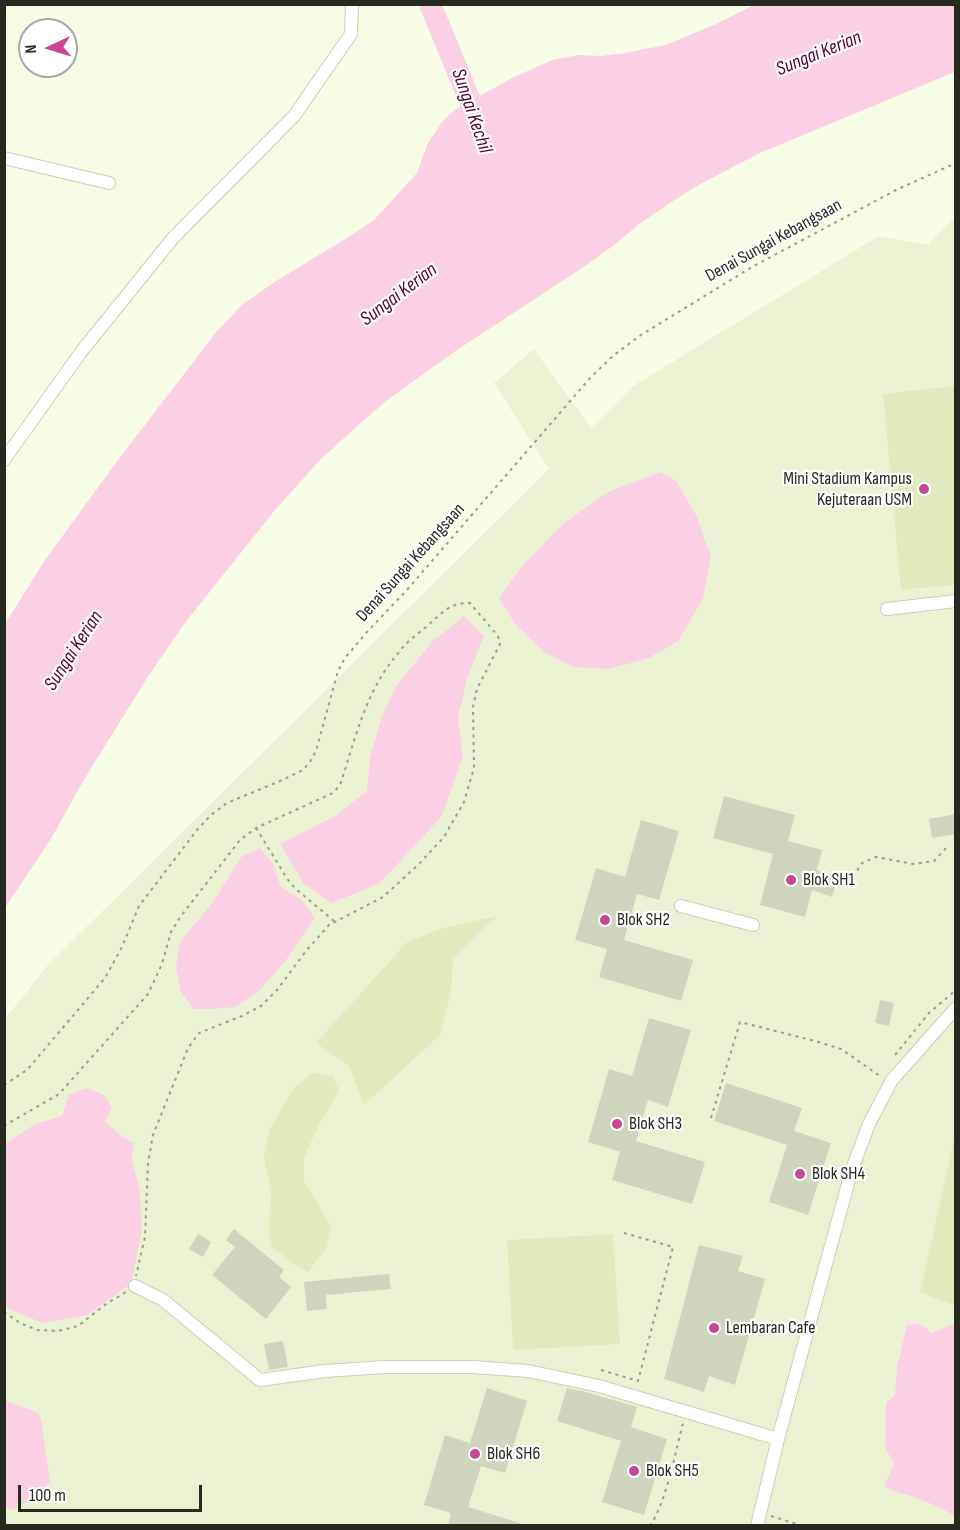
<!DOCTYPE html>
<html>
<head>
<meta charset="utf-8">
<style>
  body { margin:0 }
  #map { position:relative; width:960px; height:1530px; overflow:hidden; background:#f7fce6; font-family:"Sofia Sans Condensed",sans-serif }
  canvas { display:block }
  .frame { position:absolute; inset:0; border:6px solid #272921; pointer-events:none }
  .north { position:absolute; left:18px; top:18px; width:60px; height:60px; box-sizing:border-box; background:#fff; border:2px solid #a9a9a6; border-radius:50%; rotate:266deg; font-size:16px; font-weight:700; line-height:24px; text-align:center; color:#272921 }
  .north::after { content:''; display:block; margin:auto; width:21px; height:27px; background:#c84792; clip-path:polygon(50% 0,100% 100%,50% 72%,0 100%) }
  .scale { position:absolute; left:18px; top:1485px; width:184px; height:27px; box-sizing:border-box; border:3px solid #272921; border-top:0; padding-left:8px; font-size:18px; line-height:21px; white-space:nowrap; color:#272921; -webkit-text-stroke:4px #fff; paint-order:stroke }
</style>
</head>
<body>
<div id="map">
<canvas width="960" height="1530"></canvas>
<div class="frame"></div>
<div class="north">N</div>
<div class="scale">100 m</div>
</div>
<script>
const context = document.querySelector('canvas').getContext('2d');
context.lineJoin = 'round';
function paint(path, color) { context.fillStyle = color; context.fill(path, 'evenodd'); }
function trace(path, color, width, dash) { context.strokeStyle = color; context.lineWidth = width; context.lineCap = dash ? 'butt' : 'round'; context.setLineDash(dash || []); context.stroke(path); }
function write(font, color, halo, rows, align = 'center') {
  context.font = font + ' "Sofia Sans Condensed",sans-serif'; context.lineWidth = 4.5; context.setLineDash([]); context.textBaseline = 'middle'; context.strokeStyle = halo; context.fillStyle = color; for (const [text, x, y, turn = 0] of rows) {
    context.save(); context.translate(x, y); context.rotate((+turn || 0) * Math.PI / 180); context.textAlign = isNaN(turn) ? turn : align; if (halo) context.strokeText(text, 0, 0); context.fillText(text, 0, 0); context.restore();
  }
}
paint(new Path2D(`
  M 955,217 L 955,1525 L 5,1526 L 5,1019 L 48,965 L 549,469 L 494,383 L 534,349 L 591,428 L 633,386 L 879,236 L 928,245 Z`), '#ebf2d4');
paint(new Path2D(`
  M 955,386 L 955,585 L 901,590 L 883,394 Z
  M 497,916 L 453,960 L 451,991 L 440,1035 L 364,1105 L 349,1066 L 316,1043 L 408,941 L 444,928 Z
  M 312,1073 L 333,1076 L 339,1091 L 320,1123 L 304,1157 L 304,1181 L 331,1226 L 327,1247 L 308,1272 L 297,1266 L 272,1247 L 269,1233 L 271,1192 L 264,1157 L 269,1130 L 293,1089 Z
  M 955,1135 L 955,1306 L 920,1292 Z
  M 613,1234 L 620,1344 L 513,1350 L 507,1240 Z`), '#e1eabe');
paint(new Path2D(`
  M 754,5 L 955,5 L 955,72 L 760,153 L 702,183 L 673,201 L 642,222 L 614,245 L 588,264 L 454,352 L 386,401 L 354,429 L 320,460 L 275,510 L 184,624 L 149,675 L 85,778 L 52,837 L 5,908 L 5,624 L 45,560 L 115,464 L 217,331 L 243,304 L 276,281 L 347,238 L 374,220 L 417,173 L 427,145 L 442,122 L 456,109 L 512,78 L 552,60 L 578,55 L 601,56 L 625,53 L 666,45 L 718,23 Z
  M 661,472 L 676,481 L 696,515 L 711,557 L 703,599 L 678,641 L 649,658 L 608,669 L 573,667 L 544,652 L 515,624 L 499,598 L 523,565 L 563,524 L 608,492 Z
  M 464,616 L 484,636 L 467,679 L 458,718 L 463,756 L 442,816 L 379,884 L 331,903 L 304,884 L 280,844 L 337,815 L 367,791 L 370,758 L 381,719 L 396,686 L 432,642 Z
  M 260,848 L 273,864 L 281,887 L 302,900 L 315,918 L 286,960 L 259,991 L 235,1007 L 212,1009 L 193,1009 L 181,992 L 176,967 L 180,942 L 213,902 L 242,856 Z
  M 86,1088 L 103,1094 L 112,1107 L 105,1121 L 120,1135 L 133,1143 L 132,1161 L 140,1190 L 142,1229 L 131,1284 L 87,1315 L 43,1323 L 9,1309 L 5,1305 L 5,1144 L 35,1124 L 62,1116 L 69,1095 Z
  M 919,1323 L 932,1333 L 950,1325 L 955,1325 L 955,1516 C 941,1507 923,1500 907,1495 C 899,1492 891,1491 884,1486 L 894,1464 L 885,1447 L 886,1403 L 895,1395 L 897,1367 L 907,1325 Z
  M 4,1400 L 38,1413 L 41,1419 L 50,1482 L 14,1510 L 5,1507 Z`), '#fcd0e4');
trace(new Path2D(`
  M 430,4 L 470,101 L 478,129`), '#fcd0e4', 22);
paint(new Path2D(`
  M 724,796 L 795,815 L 788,841 L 822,850 L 817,870 L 838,877 L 832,897 L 812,890 L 805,917 L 760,905 L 773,854 L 713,838 Z
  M 956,814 L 956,834 L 932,838 L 929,819 Z
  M 641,820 L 679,831 L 659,900 L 637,894 L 624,940 L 693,960 L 681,1001 L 599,977 L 607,949 L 575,940 L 596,868 L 625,877 Z
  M 880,1000 L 894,1003 L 889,1026 L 875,1023 Z
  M 649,1018 L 691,1030 L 668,1107 L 648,1100 L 636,1141 L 705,1162 L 692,1204 L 612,1180 L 620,1152 L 588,1142 L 609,1069 L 632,1076 Z
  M 726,1083 L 802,1108 L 794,1131 L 831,1143 L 808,1215 L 769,1202 L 787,1145 L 714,1121 Z
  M 234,1229 L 284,1270 L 279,1277 L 291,1287 L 266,1319 L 212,1275 L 235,1247 L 226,1240 Z
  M 198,1234 L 211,1242 L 203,1257 L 189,1249 Z
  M 699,1245 L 743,1256 L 738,1271 L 765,1279 L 735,1385 L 709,1376 L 704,1392 L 664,1379 Z
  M 389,1274 L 391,1289 L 326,1295 L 327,1309 L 307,1311 L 304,1282 Z
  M 283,1341 L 288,1367 L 269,1370 L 264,1344 Z
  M 487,1388 L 527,1401 L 505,1473 L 481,1466 L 468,1507 L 520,1523 L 520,1526 L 448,1526 L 451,1513 L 424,1505 L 445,1435 L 470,1443 Z
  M 567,1388 L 586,1392 L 637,1407 L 631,1427 L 667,1439 L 644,1515 L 602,1502 L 621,1441 L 557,1421 Z`), '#d0d5c0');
const minor = new Path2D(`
  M 4,158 L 109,183
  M 4,460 L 81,352 L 173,238 L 294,116 L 351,34 L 352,4
  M 887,609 L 956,601
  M 681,906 L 753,925
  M 135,1286 L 163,1300 L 260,1380 L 325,1371 L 384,1367 L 473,1367 L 528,1371 L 599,1386 L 778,1439
  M 757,1526 L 778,1439 L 852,1169 L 869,1124 L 892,1080 L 956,1008`);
trace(minor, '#cacfba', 14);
trace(new Path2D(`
  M 256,828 L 288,880 L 296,889 L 334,921
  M 849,883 L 862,863 L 876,857 L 913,864 L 934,861 L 946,848
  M 895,1055 L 929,1013 L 956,990
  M 4,1085 L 27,1070 L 105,978 L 122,947 L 139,906 L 197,830 L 211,815 L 227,803 L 280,781 L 303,770 L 310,762 L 316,751 L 338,671 L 345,658 L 367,632 L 406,591 L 591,377 L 614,355 L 641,335 L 752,267 L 896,190 L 956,163
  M 711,1118 L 740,1022 L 815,1041 L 841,1049 L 880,1076
  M 4,1126 L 59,1094 L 148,994 L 162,964 L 171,932 L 181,916 L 240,840 L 256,828 L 333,793 L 340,785 C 356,737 366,689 400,651 C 407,641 418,634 427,626 C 441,614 450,602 470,603 L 498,636 L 500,644 L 477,689 L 473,707 L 474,768 L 464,802 L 444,837 L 419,864 L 383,897 L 329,925 L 306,951 L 277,990 L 261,1006 L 242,1016 L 199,1033 L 188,1048 L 153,1135 L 148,1163 L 145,1237 L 136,1276
  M 4,1312 L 20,1323 L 37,1330 L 58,1331 L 78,1326 L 106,1304 L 126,1292
  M 601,1370 L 638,1381 L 673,1247 L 624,1233
  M 771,1516 L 803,1526
  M 650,1526 C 667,1500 675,1453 683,1423`), '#9c9f90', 2, [3, 4.5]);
trace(minor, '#fff', 12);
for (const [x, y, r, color] of [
  [924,489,6,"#c84792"],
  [791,880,6,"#c84792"],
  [605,920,6,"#c84792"],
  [617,1124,6,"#c84792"],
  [800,1174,6,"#c84792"],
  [714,1328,6,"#c84792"],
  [475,1454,6,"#c84792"],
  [634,1471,6,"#c84792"]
]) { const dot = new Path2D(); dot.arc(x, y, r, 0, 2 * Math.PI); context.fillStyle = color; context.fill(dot); trace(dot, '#fff', 2); }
write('18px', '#272921', '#fff', [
  ["Denai Sungai Kebangsaan",774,241,-29],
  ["Denai Sungai Kebangsaan",411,563,-48]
]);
write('18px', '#272921', '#fff', [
  ["Mini Stadium Kampus",912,479,"right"],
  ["Kejuteraan USM",912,500,"right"],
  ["Blok SH1",803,880],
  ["Blok SH2",617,920],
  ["Blok SH3",629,1124],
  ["Blok SH4",812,1174],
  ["Lembaran Cafe",726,1328],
  ["Blok SH6",487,1454],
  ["Blok SH5",646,1471]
], 'left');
write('italic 20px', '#540037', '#fff', [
  ["Sungai Kerian",819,54,-22],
  ["Sungai Kechil",471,111,71],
  ["Sungai Kerian",399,295,-37],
  ["Sungai Kerian",74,651,-57]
]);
</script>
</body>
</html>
